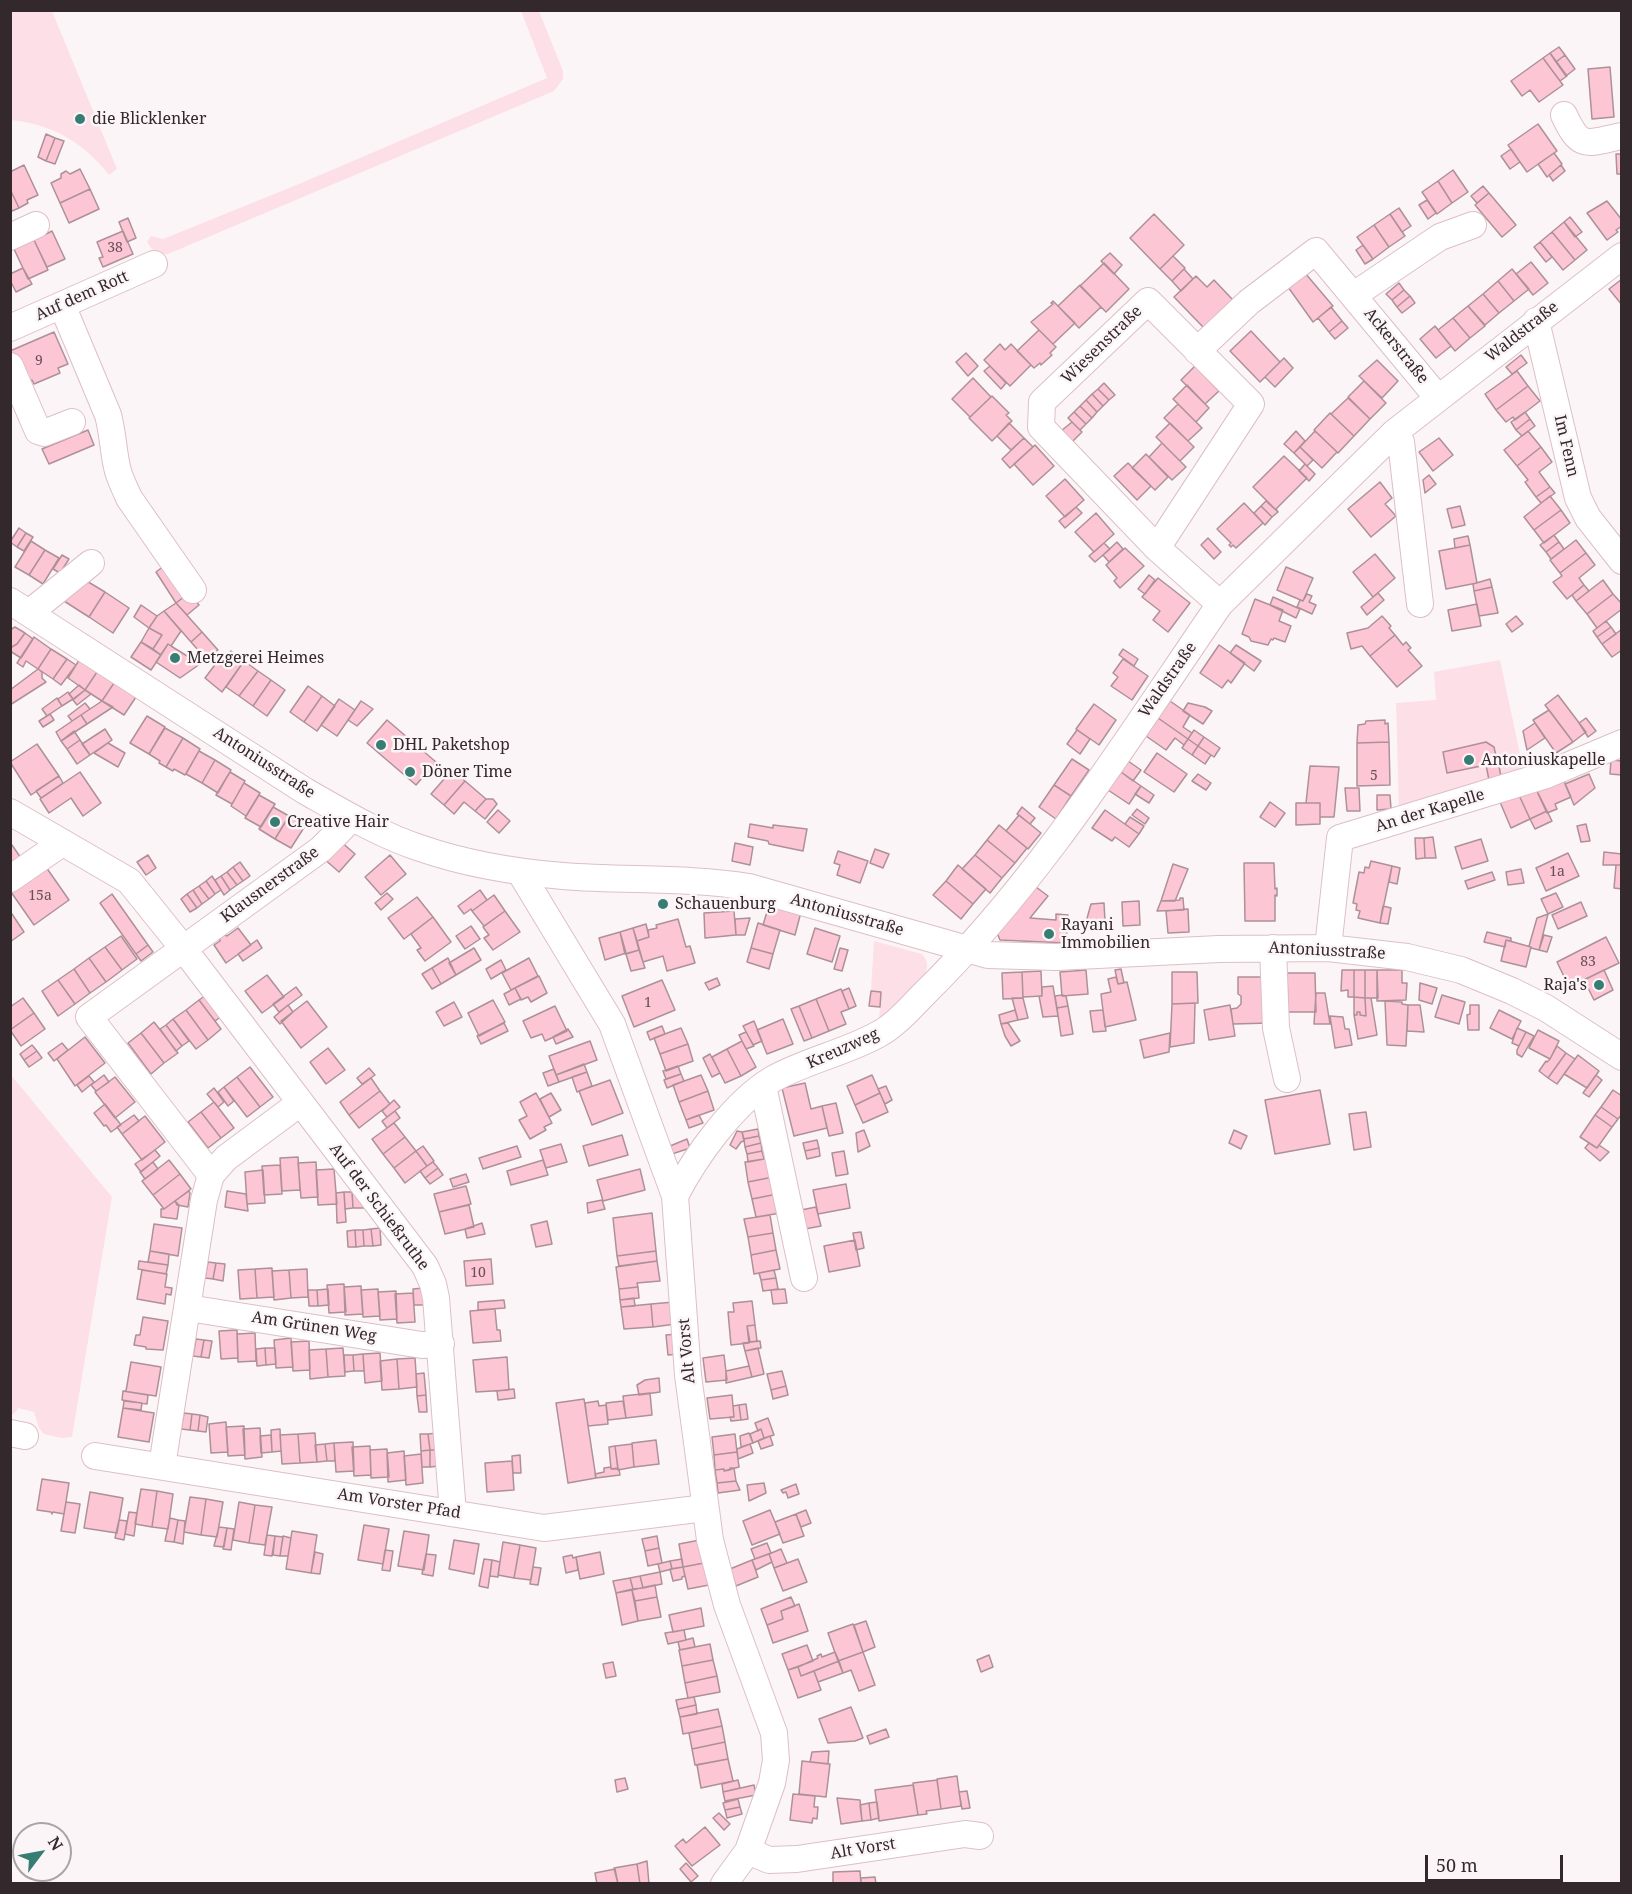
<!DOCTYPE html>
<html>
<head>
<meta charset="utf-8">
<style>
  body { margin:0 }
  #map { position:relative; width:1632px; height:1894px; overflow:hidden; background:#fcf5f7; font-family:"Noto Serif",serif }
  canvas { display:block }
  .frame { position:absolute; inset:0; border:12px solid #33282b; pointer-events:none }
  .north { position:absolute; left:12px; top:1822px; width:60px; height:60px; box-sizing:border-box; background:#fcf5f7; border:2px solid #aca3a5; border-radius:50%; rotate:58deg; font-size:16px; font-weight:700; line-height:24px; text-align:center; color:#33282b }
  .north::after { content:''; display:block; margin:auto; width:21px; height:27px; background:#377d73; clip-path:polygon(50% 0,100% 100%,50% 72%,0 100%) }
  .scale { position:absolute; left:1425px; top:1855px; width:138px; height:27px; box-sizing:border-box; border:3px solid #33282b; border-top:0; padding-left:8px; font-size:18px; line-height:21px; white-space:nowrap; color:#33282b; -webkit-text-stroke:4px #fcf5f7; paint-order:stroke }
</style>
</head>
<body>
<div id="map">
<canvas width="1632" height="1894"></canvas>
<div class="frame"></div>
<div class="north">N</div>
<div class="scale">50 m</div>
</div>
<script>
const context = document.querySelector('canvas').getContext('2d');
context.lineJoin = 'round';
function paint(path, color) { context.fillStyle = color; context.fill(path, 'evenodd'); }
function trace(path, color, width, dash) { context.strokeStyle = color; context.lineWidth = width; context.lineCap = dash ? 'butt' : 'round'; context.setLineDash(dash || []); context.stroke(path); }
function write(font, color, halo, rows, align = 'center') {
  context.font = font + ' "Noto Serif",serif'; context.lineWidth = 5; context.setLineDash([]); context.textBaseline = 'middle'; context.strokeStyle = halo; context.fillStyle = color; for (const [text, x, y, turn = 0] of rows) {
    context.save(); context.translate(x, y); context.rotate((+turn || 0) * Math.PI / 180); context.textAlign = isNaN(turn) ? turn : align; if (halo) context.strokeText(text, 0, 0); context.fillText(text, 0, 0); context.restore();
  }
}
paint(new Path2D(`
  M 11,10 L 52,11 L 117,169 L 109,175 C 83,142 52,124 11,120 Z
  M 521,11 L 539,11 L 563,71 L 563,79 L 554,91 L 168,254 C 157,256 153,251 147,242 L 151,236 L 163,239 L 299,184 L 547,78 Z
  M 1500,660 L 1525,777 L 1502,782 L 1498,762 L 1491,763 L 1496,756 L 1494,747 L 1486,743 L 1443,751 L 1447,773 L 1486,765 L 1490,785 L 1399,812 L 1396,703 L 1436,700 L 1434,672 Z
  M 874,941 L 922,954 C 943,975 893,1007 879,1020 L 881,992 L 871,991 Z
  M 11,1075 L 112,1197 L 72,1437 L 62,1438 L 44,1434 L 39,1428 L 34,1412 L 18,1408 L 16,1412 L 11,1415 Z`), '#fddfe7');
const building = new Path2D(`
  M 1559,47 L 1565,55 L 1556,62 L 1550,53 Z
  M 1550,53 L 1567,76 L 1560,81 L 1543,58 Z
  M 1565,55 L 1575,69 L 1566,76 L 1556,62 Z
  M 1543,58 L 1563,85 L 1539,102 L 1530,90 L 1522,96 L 1511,81 Z
  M 1610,67 L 1614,117 L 1592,119 L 1588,69 Z
  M 1538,124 L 1557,151 L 1527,172 L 1508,145 Z
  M 46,134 L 55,138 L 46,161 L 38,157 Z
  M 55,138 L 64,141 L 55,164 L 46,161 Z
  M 1511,149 L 1520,162 L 1510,169 L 1501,156 Z
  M 1554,153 L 1562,164 L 1547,177 L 1538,164 Z
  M 1616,154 L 1622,154 L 1622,174 L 1617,174 Z
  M 24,165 L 38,195 L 27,200 L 28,203 L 19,208 L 10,189 L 10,172 Z
  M 1561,165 L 1565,171 L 1553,181 L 1549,175 Z
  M 80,169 L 90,189 L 60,203 L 51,183 L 61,178 L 61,174 L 66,171 L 70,174 Z
  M 1453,170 L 1468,192 L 1452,203 L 1438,181 Z
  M 1438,181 L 1452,203 L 1437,214 L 1422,192 Z
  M 1483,186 L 1489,193 L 1477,203 L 1471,196 Z
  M 10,189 L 19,208 L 12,211 L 10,208 Z
  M 90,189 L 99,209 L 69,223 L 60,203 Z
  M 1489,193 L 1516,225 L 1502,237 L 1475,205 Z
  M 1427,200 L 1436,213 L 1428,219 L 1419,205 Z
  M 1607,201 L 1622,220 L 1622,226 L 1616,230 L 1618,232 L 1607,240 L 1587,213 Z
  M 1399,208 L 1411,226 L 1402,232 L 1390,214 Z
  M 1154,214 L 1184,245 L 1160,269 L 1130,238 Z
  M 1390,214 L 1405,236 L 1389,247 L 1374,225 Z
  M 1570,217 L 1582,232 L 1575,237 L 1564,222 Z
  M 128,218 L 136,238 L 127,242 L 119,222 Z
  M 1564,222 L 1587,250 L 1575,260 L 1552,232 Z
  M 1374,225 L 1389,247 L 1373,259 L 1357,237 Z
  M 52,231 L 65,259 L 47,267 L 34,240 Z
  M 123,231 L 133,254 L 103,267 L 99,258 L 103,257 L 97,242 Z
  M 1552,232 L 1575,260 L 1563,270 L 1540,242 Z
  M 34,240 L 48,270 L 28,279 L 14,249 Z
  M 1540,242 L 1552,257 L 1546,262 L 1534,247 Z
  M 1363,245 L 1373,259 L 1365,264 L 1356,250 Z
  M 1110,253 L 1122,265 L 1114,274 L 1101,261 Z
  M 1173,256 L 1185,268 L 1172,281 L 1160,269 Z
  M 1531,262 L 1548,283 L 1533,295 L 1516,274 Z
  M 1104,263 L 1129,289 L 1106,312 L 1080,286 Z
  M 23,268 L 32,284 L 16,292 L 10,280 L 10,274 Z
  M 1184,269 L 1193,279 L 1181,291 L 1172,281 Z
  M 1512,269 L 1529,289 L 1514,301 L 1498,281 Z
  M 1305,273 L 1333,306 L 1313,322 L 1288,287 Z
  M 1196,276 L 1207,287 L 1214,280 L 1233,300 L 1204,328 L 1174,297 Z
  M 1622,279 L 1622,305 L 1609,289 Z
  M 1498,281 L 1514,301 L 1499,313 L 1483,294 Z
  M 1399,283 L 1404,290 L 1392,300 L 1386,294 Z
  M 1080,285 L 1101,307 L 1079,328 L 1058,306 Z
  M 1404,290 L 1410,296 L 1397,307 L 1392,300 Z
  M 1483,294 L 1499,313 L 1485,325 L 1468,306 Z
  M 1410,296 L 1415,303 L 1402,313 L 1397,307 Z
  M 1053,301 L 1075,323 L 1053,344 L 1031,322 L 1053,304 L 1051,303 Z
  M 1468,306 L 1485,326 L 1470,338 L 1453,318 Z
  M 1331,307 L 1342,321 L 1329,332 L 1318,318 Z
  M 1453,318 L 1470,338 L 1455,351 L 1438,330 Z
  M 1342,321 L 1348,328 L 1335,339 L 1329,332 Z
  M 1435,326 L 1451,346 L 1436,358 L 1420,339 Z
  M 1039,330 L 1056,347 L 1050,353 L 1052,355 L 1041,365 L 1040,363 L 1034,368 L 1017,351 Z
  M 1251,331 L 1280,362 L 1260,382 L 1230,351 Z
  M 54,332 L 68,364 L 58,368 L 60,373 L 34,384 L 32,380 L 22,384 L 10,357 L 10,351 Z
  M 1000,344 L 1005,350 L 1011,344 L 1031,365 L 1010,386 L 984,360 Z
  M 966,353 L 978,366 L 968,376 L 956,362 Z
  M 1521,355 L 1527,363 L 1512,374 L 1506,367 Z
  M 1284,358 L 1293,368 L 1275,387 L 1265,377 Z
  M 1377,360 L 1398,381 L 1382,398 L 1359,376 Z
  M 990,366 L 1006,383 L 1001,389 L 984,371 Z
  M 1195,366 L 1219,391 L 1205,404 L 1181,380 Z
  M 1517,371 L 1528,386 L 1496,410 L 1485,394 Z
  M 973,378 L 991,397 L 970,417 L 952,399 Z
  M 1364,381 L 1386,403 L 1370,419 L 1348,397 Z
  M 1104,383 L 1115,395 L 1109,400 L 1098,389 Z
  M 1187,385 L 1209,408 L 1196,422 L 1173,399 Z
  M 1528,386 L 1540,401 L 1515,420 L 1513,417 L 1506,422 L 1496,410 Z
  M 1098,389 L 1109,400 L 1103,406 L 1092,394 Z
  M 1092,394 L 1103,406 L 1097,412 L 1086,400 Z
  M 992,396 L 1009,413 L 1006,415 L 1012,421 L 992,441 L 969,418 Z
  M 1348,398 L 1370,419 L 1354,436 L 1331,414 Z
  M 1086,400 L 1097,412 L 1092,418 L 1080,406 Z
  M 1178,404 L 1202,428 L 1188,441 L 1164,418 Z
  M 1080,406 L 1092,418 L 1086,424 L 1074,412 Z
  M 1074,412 L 1086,424 L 1080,430 L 1068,418 Z
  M 1525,412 L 1530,419 L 1516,430 L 1511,422 Z
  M 1330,413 L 1354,436 L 1338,453 L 1314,430 Z
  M 1530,419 L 1535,426 L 1522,436 L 1516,430 Z
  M 1072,422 L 1082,432 L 1072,442 L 1061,431 Z
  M 1009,423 L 1024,438 L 1011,450 L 997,436 Z
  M 1170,423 L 1194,447 L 1180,461 L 1156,437 Z
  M 88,430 L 94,445 L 49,464 L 42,449 Z
  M 1296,431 L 1305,441 L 1294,453 L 1284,444 Z
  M 1315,431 L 1337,452 L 1322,468 L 1300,447 Z
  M 1528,431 L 1541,447 L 1517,466 L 1504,450 Z
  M 1024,438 L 1033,447 L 1010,468 L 1002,459 Z
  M 1439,438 L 1453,455 L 1433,471 L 1419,452 Z
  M 1162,443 L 1186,467 L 1172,480 L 1149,457 Z
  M 1035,445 L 1054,466 L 1033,485 L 1014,464 Z
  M 1300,447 L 1313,460 L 1307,466 L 1294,453 Z
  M 1541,447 L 1552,462 L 1539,472 L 1550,487 L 1536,497 L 1525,482 L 1528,480 L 1517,466 Z
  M 1146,454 L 1168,477 L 1155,490 L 1132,468 Z
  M 1284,456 L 1307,478 L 1276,509 L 1278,512 L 1253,487 Z
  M 1128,463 L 1151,486 L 1137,500 L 1114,476 Z
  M 1305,464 L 1315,474 L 1309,481 L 1299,471 Z
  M 1429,475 L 1436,484 L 1425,493 L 1423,480 Z
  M 1065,479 L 1084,500 L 1065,517 L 1046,496 Z
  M 1380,482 L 1392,498 L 1385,504 L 1396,516 L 1371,537 L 1348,509 Z
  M 1550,487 L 1555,493 L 1541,503 L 1536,497 Z
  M 1550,496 L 1561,510 L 1534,530 L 1524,517 Z
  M 1266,501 L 1278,512 L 1272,517 L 1261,506 Z
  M 1244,503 L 1263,523 L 1236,548 L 1233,545 L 1231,547 L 1229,545 L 1231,543 L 1217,529 Z
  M 1261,506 L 1272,517 L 1265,525 L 1254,513 Z
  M 1460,506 L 1465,525 L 1452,528 L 1447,509 Z
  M 1076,507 L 1082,513 L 1065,528 L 1059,521 Z
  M 1561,510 L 1570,523 L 1544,543 L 1534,530 Z
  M 1096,513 L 1114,534 L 1094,552 L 1075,532 Z
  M 19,528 L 26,533 L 17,547 L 10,542 Z
  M 26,533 L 33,537 L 24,551 L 17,547 Z
  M 1554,535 L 1559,542 L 1546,552 L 1540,545 Z
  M 1468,536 L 1470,545 L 1455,548 L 1454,539 Z
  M 1208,538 L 1221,552 L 1214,559 L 1201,545 Z
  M 1576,540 L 1586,553 L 1560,573 L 1550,560 Z
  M 31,541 L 45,550 L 29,575 L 15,567 Z
  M 1117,542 L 1123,549 L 1109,562 L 1103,555 Z
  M 1559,542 L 1564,549 L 1551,559 L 1546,552 Z
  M 1104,543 L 1110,549 L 1095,562 L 1089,556 Z
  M 1470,545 L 1477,583 L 1446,589 L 1439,551 Z
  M 1125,548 L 1144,566 L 1120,588 L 1114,581 L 1117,578 L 1106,565 Z
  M 45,550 L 59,558 L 43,584 L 29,575 Z
  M 1586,553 L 1595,565 L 1579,578 L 1584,585 L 1567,599 L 1553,582 L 1562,576 L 1560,573 Z
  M 1375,554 L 1395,578 L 1373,597 L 1353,572 Z
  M 62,555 L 69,559 L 60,573 L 53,569 Z
  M 168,563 L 189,593 L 176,603 L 156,572 Z
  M 1286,567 L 1313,578 L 1303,601 L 1277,590 Z
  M 1149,575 L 1155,580 L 1145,594 L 1138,589 Z
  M 80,577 L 105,592 L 89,617 L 64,601 Z
  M 1158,578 L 1190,603 L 1168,632 L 1153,620 L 1160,611 L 1142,597 Z
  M 1490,579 L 1492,587 L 1474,591 L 1473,584 Z
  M 1603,580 L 1613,594 L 1587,614 L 1576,601 Z
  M 1584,585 L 1589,591 L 1576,601 L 1572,595 Z
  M 1492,587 L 1498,613 L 1479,616 L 1474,591 Z
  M 105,592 L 129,608 L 113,633 L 89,617 Z
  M 189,593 L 199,605 L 187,615 L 176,603 Z
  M 1378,593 L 1384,600 L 1367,615 L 1361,607 Z
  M 1307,594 L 1312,596 L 1309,602 L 1316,605 L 1312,614 L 1297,607 L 1300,600 L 1303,601 Z
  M 1613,594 L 1622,604 L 1622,609 L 1597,628 L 1587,614 Z
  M 1273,597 L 1300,609 L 1296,618 L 1270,605 Z
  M 1255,599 L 1283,610 L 1279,621 L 1291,626 L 1285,642 L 1274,638 L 1273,640 L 1271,639 L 1268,645 L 1251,641 L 1249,637 L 1242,634 Z
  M 176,603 L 202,632 L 191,642 L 164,611 Z
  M 1477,604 L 1481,626 L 1452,631 L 1448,610 Z
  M 141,605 L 157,616 L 149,628 L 134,617 Z
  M 164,611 L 181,631 L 171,646 L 168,644 L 161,655 L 153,649 L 162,635 L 149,628 L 157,616 Z
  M 1382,616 L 1391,626 L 1389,628 L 1395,635 L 1370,656 L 1362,646 L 1351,649 L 1347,633 L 1368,628 Z
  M 1516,616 L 1523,624 L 1512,632 L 1506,624 Z
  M 1606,621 L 1611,627 L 1597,637 L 1593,631 Z
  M 15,627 L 25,633 L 17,644 L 10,648 L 10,630 Z
  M 1611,627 L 1616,634 L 1602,644 L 1597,637 Z
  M 149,628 L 162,635 L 153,649 L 141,642 Z
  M 1622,629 L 1622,650 L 1612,657 L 1602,644 Z
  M 202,632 L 218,650 L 206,659 L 191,642 Z
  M 25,633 L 33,639 L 21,658 L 10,651 L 10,648 L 17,644 Z
  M 1395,635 L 1403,645 L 1406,642 L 1411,648 L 1408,650 L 1422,666 L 1397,687 L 1370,656 Z
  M 34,637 L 51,649 L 38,669 L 26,661 L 23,667 L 17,663 Z
  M 141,642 L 161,655 L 151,670 L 131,657 Z
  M 168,644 L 171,646 L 200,664 L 180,678 L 156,662 Z
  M 1219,645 L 1245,663 L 1231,683 L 1228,680 L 1222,688 L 1200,673 Z
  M 1236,645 L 1261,661 L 1254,671 L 1230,653 Z
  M 51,649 L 67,659 L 53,679 L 38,669 Z
  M 1123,649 L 1138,659 L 1134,666 L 1119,655 Z
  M 231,651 L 244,661 L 222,692 L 205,678 L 217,662 L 221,665 Z
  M 81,657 L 99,669 L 85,690 L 68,678 Z
  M 67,659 L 76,665 L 61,685 L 53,679 Z
  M 1123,659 L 1148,676 L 1132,700 L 1111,686 L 1118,677 L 1113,673 Z
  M 244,661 L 258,671 L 239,696 L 226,687 Z
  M 38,669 L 42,672 L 42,678 L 46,682 L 10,705 L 10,690 Z
  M 99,669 L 116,680 L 102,701 L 85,690 Z
  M 258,671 L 271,680 L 253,706 L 239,696 Z
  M 116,680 L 138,694 L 124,715 L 102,701 Z
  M 271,680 L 285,690 L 267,716 L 253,706 Z
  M 79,685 L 85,690 L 73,699 L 69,694 Z
  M 308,686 L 322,696 L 304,722 L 290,712 Z
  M 85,690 L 91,694 L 77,705 L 73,700 Z
  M 68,692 L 73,699 L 62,706 L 58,699 Z
  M 1558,695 L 1586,732 L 1573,742 L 1545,705 Z
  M 322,696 L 335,706 L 317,731 L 304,722 Z
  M 57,698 L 62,706 L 47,716 L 42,709 Z
  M 339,699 L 355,710 L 337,736 L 321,725 Z
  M 102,701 L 113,707 L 87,724 L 81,715 Z
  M 361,701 L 373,709 L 357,726 L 348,720 Z
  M 1170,701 L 1190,715 L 1183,727 L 1192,733 L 1188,739 L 1158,718 Z
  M 85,703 L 90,709 L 72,721 L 68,716 Z
  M 1188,703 L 1205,707 L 1212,711 L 1203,724 L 1183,711 Z
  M 1094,704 L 1116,720 L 1099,745 L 1076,729 Z
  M 1549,710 L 1573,742 L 1556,753 L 1533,720 Z
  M 50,714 L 54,720 L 43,727 L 39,721 Z
  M 81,715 L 87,724 L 61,741 L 56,732 Z
  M 147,716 L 165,727 L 149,754 L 130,743 Z
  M 1158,718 L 1188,739 L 1184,745 L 1175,738 L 1166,750 L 1146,736 Z
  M 1586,718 L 1596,731 L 1588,737 L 1579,723 Z
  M 387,720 L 436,762 L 416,785 L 367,743 Z
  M 1385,720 L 1385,724 L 1388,723 L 1389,742 L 1357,743 L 1358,725 L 1365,724 L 1366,721 Z
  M 1535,723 L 1545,738 L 1527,750 L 1523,731 Z
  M 165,728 L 183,738 L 166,767 L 159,763 L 160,761 L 149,754 Z
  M 105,729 L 112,740 L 90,755 L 82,744 Z
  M 1077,730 L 1090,739 L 1080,754 L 1067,744 Z
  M 1194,730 L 1204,737 L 1198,746 L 1188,739 Z
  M 74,731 L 80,740 L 67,749 L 61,741 Z
  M 1204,737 L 1220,748 L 1214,757 L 1198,746 Z
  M 183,738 L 200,749 L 185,775 L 174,769 L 173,771 L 166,767 Z
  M 1188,739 L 1198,746 L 1192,755 L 1182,748 Z
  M 80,740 L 90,755 L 77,764 L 67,749 Z
  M 1389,742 L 1390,785 L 1357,786 L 1357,743 Z
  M 1486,742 L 1494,747 L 1496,756 L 1491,764 L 1447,773 L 1443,752 Z
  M 108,743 L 125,753 L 118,767 L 94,753 Z
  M 37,744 L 59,776 L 31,795 L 10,762 Z
  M 1198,746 L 1211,755 L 1205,764 L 1192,755 Z
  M 199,751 L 215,760 L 202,783 L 186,774 Z
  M 1157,753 L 1187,774 L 1174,792 L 1144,772 Z
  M 1072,759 L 1089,770 L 1071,796 L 1054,785 Z
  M 215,760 L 231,770 L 218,793 L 202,783 Z
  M 1611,760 L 1622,761 L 1622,775 L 1610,774 Z
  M 1128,761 L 1141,770 L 1133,781 L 1121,772 Z
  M 1498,761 L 1502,782 L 1490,785 L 1486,765 Z
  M 1310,766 L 1339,767 L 1334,817 L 1320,817 L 1320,803 L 1306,803 Z
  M 452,770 L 465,781 L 444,805 L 431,794 Z
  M 80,772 L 101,803 L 83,816 L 71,798 L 49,813 L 40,799 Z
  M 230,772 L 245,781 L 232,804 L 216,795 Z
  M 1121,772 L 1141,786 L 1129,804 L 1108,790 Z
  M 1198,774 L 1211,783 L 1206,790 L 1192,781 Z
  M 1561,774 L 1571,797 L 1555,804 L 1557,809 L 1547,813 L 1534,785 Z
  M 1589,774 L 1595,788 L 1574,805 L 1565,784 Z
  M 59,776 L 63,783 L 41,798 L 36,791 Z
  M 465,781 L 486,799 L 475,811 L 464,802 L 454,814 L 444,805 Z
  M 244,783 L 260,793 L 246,816 L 231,806 Z
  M 1054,785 L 1071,796 L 1056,819 L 1039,807 Z
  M 1534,785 L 1547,811 L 1530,819 L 1518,793 Z
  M 1141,786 L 1154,795 L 1149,803 L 1135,794 Z
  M 1345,788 L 1359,788 L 1360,811 L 1347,811 Z
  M 1518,793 L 1530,819 L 1511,828 L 1500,802 Z
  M 259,795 L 275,804 L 261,827 L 245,818 Z
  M 1377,795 L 1390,795 L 1391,809 L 1377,810 Z
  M 486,799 L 493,799 L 497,804 L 485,819 L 475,811 Z
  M 1270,802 L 1285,813 L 1275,827 L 1260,817 Z
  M 1296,803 L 1320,803 L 1320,824 L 1296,825 Z
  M 273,807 L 289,816 L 275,839 L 259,829 Z
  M 1022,807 L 1035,818 L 1030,824 L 1017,814 Z
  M 1137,809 L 1149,818 L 1145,824 L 1132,815 Z
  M 498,810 L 510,821 L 499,833 L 487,822 Z
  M 1105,810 L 1139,834 L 1129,847 L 1115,837 L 1112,841 L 1092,828 Z
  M 1547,811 L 1552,821 L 1535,829 L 1530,819 Z
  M 1019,815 L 1041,833 L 1028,849 L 1006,831 Z
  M 289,816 L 305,826 L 291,848 L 275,839 Z
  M 1130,817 L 1144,826 L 1139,834 L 1125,824 Z
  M 750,824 L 773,828 L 773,825 L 807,829 L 803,851 L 769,844 L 768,841 L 748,837 Z
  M 1586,824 L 1590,841 L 1581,842 L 1577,826 Z
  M 999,825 L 1027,848 L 1015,863 L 987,840 Z
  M 1433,837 L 1436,858 L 1425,858 L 1424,838 Z
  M 1415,838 L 1424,838 L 1425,858 L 1416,859 Z
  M 1481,839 L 1488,861 L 1462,869 L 1455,847 Z
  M 339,840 L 355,854 L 339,872 L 323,858 Z
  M 987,840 L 1015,863 L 1002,878 L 975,855 Z
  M 735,843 L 753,847 L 750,865 L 732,861 Z
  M 12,845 L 25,864 L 10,871 L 10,846 Z
  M 875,849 L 889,854 L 883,868 L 870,863 Z
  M 838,851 L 868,861 L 860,883 L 837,875 L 840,865 L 834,863 Z
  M 1604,852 L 1622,854 L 1622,865 L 1603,865 Z
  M 1568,853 L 1579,876 L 1546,891 L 1536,868 Z
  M 148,855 L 156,868 L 146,875 L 137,862 Z
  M 390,855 L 406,874 L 381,895 L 365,877 Z
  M 975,855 L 1002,878 L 990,893 L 962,869 Z
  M 1371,861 L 1392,866 L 1380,923 L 1358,918 L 1360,911 L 1356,910 L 1357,904 L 1353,903 L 1359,872 L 1364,873 L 1365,867 L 1369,868 Z
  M 240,862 L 250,876 L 243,881 L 233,867 Z
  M 1244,863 L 1274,863 L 1275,889 L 1277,888 L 1277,896 L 1275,895 L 1275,921 L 1245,921 Z
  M 1173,864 L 1188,869 L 1175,901 L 1161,901 Z
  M 958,865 L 986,889 L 973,904 L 946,881 Z
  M 1616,865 L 1622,865 L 1622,889 L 1614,888 Z
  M 1392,866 L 1400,868 L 1397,884 L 1389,882 Z
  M 46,867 L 69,900 L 34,925 L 11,892 Z
  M 233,867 L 243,881 L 237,885 L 227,872 Z
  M 1521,869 L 1524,883 L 1508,885 L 1506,872 Z
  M 227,872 L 237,885 L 230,890 L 221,876 Z
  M 1492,872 L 1495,880 L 1468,889 L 1465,881 Z
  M 212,876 L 221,890 L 215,894 L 206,881 Z
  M 221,876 L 230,890 L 224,895 L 215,880 Z
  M 206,881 L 215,894 L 209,899 L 199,886 Z
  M 946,881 L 973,904 L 961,919 L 933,895 Z
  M 199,886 L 209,899 L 202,904 L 193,890 Z
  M 1036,887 L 1048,896 L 1030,918 L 1056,920 L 1056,914 L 1068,915 L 1066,943 L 1000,940 L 997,933 Z
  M 193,890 L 202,904 L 197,908 L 187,894 Z
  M 480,890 L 487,900 L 472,911 L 471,909 L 464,914 L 458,906 Z
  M 387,893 L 393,899 L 381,910 L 375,903 Z
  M 1556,893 L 1563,907 L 1548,914 L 1541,899 Z
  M 112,894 L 148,945 L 136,954 L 100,903 Z
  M 187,894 L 197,908 L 190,912 L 181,899 Z
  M 494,895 L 505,911 L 484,926 L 472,911 Z
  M 417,897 L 433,917 L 404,939 L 388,918 Z
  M 1180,898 L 1183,898 L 1184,910 L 1157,911 L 1161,901 L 1180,900 Z
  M 1139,901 L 1140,925 L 1123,926 L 1122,902 Z
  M 770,902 L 801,912 L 795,935 L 763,925 Z
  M 1581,902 L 1587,916 L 1558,929 L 1552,915 Z
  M 1104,903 L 1105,921 L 1086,922 L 1091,904 Z
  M 1383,906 L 1391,908 L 1388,924 L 1380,923 Z
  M 1188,909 L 1189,932 L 1168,933 L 1166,911 Z
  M 10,911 L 24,932 L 10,942 Z
  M 505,911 L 520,932 L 493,950 L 484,938 L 489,935 L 483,927 Z
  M 734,911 L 736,935 L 705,938 L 704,913 Z
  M 1548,914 L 1539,950 L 1531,948 L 1529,946 L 1537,918 Z
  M 433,917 L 451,942 L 425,961 L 417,950 L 421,948 L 411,934 Z
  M 750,918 L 745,935 L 736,935 L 735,919 Z
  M 678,919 L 686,947 L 690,946 L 695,963 L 667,971 L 663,956 L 643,962 L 637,941 L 649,937 L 648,930 L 657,928 L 656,925 Z
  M 758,923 L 780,930 L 773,954 L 751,948 Z
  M 646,924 L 649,937 L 637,941 L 633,928 Z
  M 471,926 L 480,939 L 465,949 L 456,936 Z
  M 238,928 L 251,945 L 226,963 L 214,945 L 220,941 L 220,937 L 223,934 L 227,936 Z
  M 633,928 L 639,950 L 625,954 L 620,932 Z
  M 815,928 L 840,936 L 832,962 L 807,954 Z
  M 620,932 L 626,953 L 605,960 L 599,938 Z
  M 1487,932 L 1511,938 L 1511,941 L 1506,940 L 1505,947 L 1484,942 Z
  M 1544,935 L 1552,937 L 1547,952 L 1539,950 Z
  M 121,936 L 137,959 L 122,970 L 105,947 Z
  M 1606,937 L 1619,963 L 1569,987 L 1557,962 Z
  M 257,940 L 262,948 L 243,961 L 238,954 Z
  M 1506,940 L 1531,947 L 1526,967 L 1501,961 Z
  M 148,945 L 153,952 L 141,961 L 136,954 Z
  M 105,947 L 122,970 L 106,982 L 89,958 Z
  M 474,948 L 481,960 L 456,975 L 449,963 Z
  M 751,948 L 773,954 L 769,969 L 747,962 Z
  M 840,948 L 848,950 L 842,971 L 834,969 Z
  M 639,950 L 645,968 L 631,971 L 626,954 Z
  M 89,958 L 106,982 L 90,993 L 74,969 Z
  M 448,958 L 456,975 L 441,984 L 432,968 Z
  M 529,958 L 538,976 L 511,990 L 502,973 Z
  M 501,960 L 506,970 L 491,979 L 486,969 Z
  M 432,968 L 441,984 L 432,989 L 422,974 Z
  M 74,969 L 90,993 L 75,1004 L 58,980 Z
  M 1121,969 L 1124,983 L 1118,984 L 1115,970 Z
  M 1086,970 L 1088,994 L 1062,996 L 1060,972 Z
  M 1342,970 L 1354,970 L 1354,997 L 1348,997 L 1348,990 L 1341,991 Z
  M 1354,970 L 1365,970 L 1365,998 L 1354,997 Z
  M 1365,970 L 1377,970 L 1378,998 L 1365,998 Z
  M 1377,970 L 1402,970 L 1402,983 L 1407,983 L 1406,1000 L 1377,1001 Z
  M 1604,970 L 1613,990 L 1594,1000 L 1584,980 Z
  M 1041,971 L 1042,996 L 1023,997 L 1022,972 Z
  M 1022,972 L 1023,998 L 1003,999 L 1002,973 Z
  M 1172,972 L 1197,972 L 1198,1003 L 1172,1004 Z
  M 1287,973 L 1315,973 L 1316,1012 L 1288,1012 Z
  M 267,975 L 284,997 L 262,1013 L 245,991 Z
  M 539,976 L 547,993 L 531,1002 L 528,997 L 521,1000 L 515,988 Z
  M 1116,977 L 1118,984 L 1127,982 L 1136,1020 L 1105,1027 L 1101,994 L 1111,992 L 1108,979 Z
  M 1238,977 L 1268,977 L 1269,1023 L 1233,1024 L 1231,1009 L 1237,1008 L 1241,1004 L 1241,996 L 1238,994 Z
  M 717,978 L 720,985 L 709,990 L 705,983 Z
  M 58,980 L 75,1004 L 58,1016 L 42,991 Z
  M 662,980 L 675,1010 L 634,1027 L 622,996 Z
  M 1420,983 L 1437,988 L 1432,1004 L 1419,1000 Z
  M 1053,986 L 1058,1016 L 1043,1017 L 1039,996 L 1042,996 L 1042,987 Z
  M 296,987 L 302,995 L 279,1012 L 273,1004 Z
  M 515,988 L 521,999 L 509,1005 L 504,994 Z
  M 849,988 L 856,1006 L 849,1009 L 842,991 Z
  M 841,989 L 849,1009 L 841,1012 L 846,1024 L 829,1031 L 816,999 Z
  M 871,991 L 881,992 L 880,1007 L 869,1006 Z
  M 1316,993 L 1325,993 L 1330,1024 L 1314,1024 Z
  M 206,995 L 222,1016 L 215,1021 L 199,1000 Z
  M 1062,995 L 1066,996 L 1068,1006 L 1057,1008 L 1055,996 Z
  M 1442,995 L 1465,1002 L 1459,1024 L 1435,1017 Z
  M 1354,997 L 1365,998 L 1366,1016 L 1360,1015 L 1360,1012 L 1357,1012 L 1357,1015 L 1354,1015 Z
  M 23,998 L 34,1013 L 10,1030 L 10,1007 Z
  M 1012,998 L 1023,998 L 1028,1018 L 1018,1020 Z
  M 1365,998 L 1371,998 L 1377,1035 L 1358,1039 L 1354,1015 L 1357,1015 L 1357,1012 L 1360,1012 L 1360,1015 L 1366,1016 Z
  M 816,999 L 829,1031 L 812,1038 L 799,1006 Z
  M 199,1000 L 221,1029 L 208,1040 L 186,1010 Z
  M 493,1000 L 505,1022 L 479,1036 L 468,1013 Z
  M 307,1001 L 327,1027 L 301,1048 L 281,1021 Z
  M 1385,1001 L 1402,1002 L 1402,1004 L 1408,1005 L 1406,1046 L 1387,1045 Z
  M 454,1002 L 462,1017 L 444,1026 L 436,1012 Z
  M 1195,1003 L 1194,1043 L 1170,1047 L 1172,1004 Z
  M 288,1005 L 293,1012 L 280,1024 L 274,1017 Z
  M 1230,1005 L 1235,1036 L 1209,1040 L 1204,1010 Z
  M 1408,1005 L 1420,1005 L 1424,1032 L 1407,1031 Z
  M 1470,1005 L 1479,1005 L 1479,1030 L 1468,1030 L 1467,1015 L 1470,1014 Z
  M 555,1006 L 567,1031 L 545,1041 L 542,1034 L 531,1038 L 523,1021 Z
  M 799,1006 L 812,1038 L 804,1041 L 791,1009 Z
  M 1068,1006 L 1073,1034 L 1061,1036 L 1057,1008 Z
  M 186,1010 L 208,1040 L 196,1049 L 173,1019 Z
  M 1015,1010 L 1018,1020 L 1001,1024 L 999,1015 Z
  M 1103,1010 L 1106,1031 L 1093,1032 L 1090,1011 Z
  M 1499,1010 L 1521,1021 L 1512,1039 L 1490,1028 Z
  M 34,1013 L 45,1029 L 21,1046 L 10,1030 Z
  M 1330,1016 L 1343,1017 L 1345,1029 L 1349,1029 L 1352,1045 L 1335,1048 Z
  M 173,1019 L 189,1041 L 182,1046 L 166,1025 Z
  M 783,1019 L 793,1044 L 767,1054 L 757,1030 Z
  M 754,1021 L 762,1041 L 753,1045 L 743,1026 Z
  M 154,1022 L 178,1053 L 164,1063 L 141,1033 Z
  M 504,1023 L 508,1031 L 481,1044 L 477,1036 Z
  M 1008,1023 L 1020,1041 L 1011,1046 L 1005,1036 L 1001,1024 Z
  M 166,1025 L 182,1046 L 176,1051 L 160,1029 Z
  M 662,1026 L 665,1034 L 650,1040 L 647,1032 Z
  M 681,1028 L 688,1044 L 660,1054 L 654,1038 Z
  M 1517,1028 L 1526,1032 L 1519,1046 L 1512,1043 Z
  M 568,1029 L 573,1037 L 556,1044 L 553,1037 Z
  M 1538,1030 L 1559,1041 L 1550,1059 L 1529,1048 Z
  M 746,1032 L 754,1046 L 746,1049 L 739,1035 Z
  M 1526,1032 L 1534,1036 L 1522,1057 L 1517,1054 L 1517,1050 Z
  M 141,1033 L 164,1063 L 151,1074 L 128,1043 Z
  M 1170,1033 L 1169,1052 L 1144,1058 L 1140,1040 Z
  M 85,1037 L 105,1063 L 75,1086 L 57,1059 Z
  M 590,1041 L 597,1060 L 556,1075 L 549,1056 Z
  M 742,1041 L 756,1067 L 741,1076 L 727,1049 Z
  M 62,1043 L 68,1050 L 54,1061 L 48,1053 Z
  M 688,1044 L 693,1061 L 666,1071 L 660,1054 Z
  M 32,1045 L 37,1051 L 24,1060 L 20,1054 Z
  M 1557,1046 L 1566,1053 L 1548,1078 L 1539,1071 L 1546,1061 L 1547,1062 L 1550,1059 Z
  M 328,1048 L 345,1070 L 326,1084 L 310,1062 Z
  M 727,1049 L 741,1076 L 725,1083 L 712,1057 Z
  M 37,1051 L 42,1058 L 29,1067 L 24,1060 Z
  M 1566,1053 L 1575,1059 L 1557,1084 L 1548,1078 Z
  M 710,1054 L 720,1073 L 712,1077 L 703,1058 Z
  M 1578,1055 L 1599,1071 L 1587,1088 L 1564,1074 Z
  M 584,1064 L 587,1072 L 559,1082 L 556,1075 Z
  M 678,1066 L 681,1074 L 666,1079 L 663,1071 Z
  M 250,1067 L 273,1097 L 260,1107 L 237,1077 Z
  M 369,1068 L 375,1075 L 362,1084 L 357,1078 Z
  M 554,1069 L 559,1082 L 548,1086 L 543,1073 Z
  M 587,1072 L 592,1086 L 577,1092 L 572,1077 Z
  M 681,1074 L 684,1081 L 667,1088 L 664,1080 Z
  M 104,1075 L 109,1082 L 96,1091 L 91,1085 Z
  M 701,1075 L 708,1091 L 679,1102 L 673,1085 Z
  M 872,1075 L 880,1093 L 855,1105 L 847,1086 Z
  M 1596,1075 L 1602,1080 L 1589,1097 L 1583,1093 Z
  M 89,1076 L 94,1082 L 82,1092 L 77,1085 Z
  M 115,1077 L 135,1102 L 115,1118 L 95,1092 Z
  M 237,1077 L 260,1107 L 247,1117 L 224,1087 Z
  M 371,1078 L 380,1091 L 349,1115 L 340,1102 Z
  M 610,1080 L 623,1113 L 592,1125 L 579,1091 Z
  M 805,1083 L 811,1109 L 822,1106 L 827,1128 L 794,1136 L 782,1088 Z
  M 886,1086 L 892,1100 L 885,1104 L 878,1089 Z
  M 224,1087 L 234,1101 L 228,1106 L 218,1092 Z
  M 214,1088 L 224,1102 L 218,1107 L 207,1094 Z
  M 1320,1090 L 1330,1144 L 1275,1154 L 1265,1100 Z
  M 1613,1090 L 1622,1096 L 1622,1114 L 1618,1119 L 1601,1107 Z
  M 380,1091 L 390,1104 L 359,1128 L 349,1115 Z
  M 708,1091 L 714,1110 L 686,1120 L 679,1102 Z
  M 536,1093 L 552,1123 L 544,1127 L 546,1130 L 530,1139 L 519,1120 L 527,1116 L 520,1102 Z
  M 551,1093 L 561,1110 L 549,1117 L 540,1099 Z
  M 880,1093 L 888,1112 L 863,1123 L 855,1105 Z
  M 394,1100 L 400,1107 L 387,1117 L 382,1111 Z
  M 214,1102 L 234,1128 L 221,1138 L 201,1112 Z
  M 836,1103 L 843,1133 L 829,1136 L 822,1106 Z
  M 105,1104 L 121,1125 L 111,1132 L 106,1125 L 104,1126 L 94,1113 Z
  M 1601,1107 L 1618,1119 L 1612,1127 L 1595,1115 Z
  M 395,1111 L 400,1118 L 387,1128 L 382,1121 Z
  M 201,1112 L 221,1138 L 208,1148 L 188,1122 Z
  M 1366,1112 L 1371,1147 L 1354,1150 L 1349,1114 Z
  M 134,1115 L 139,1121 L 122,1134 L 117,1127 Z
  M 699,1115 L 703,1123 L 689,1128 L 686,1120 Z
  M 1595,1115 L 1612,1127 L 1597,1148 L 1580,1137 Z
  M 145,1116 L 165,1142 L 142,1160 L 122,1134 Z
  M 394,1123 L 405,1137 L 383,1154 L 372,1139 Z
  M 758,1129 L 759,1136 L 744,1139 L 742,1132 Z
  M 864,1130 L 870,1146 L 858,1152 L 856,1133 Z
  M 1234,1130 L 1247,1136 L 1241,1149 L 1229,1143 Z
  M 737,1131 L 742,1132 L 744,1141 L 741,1142 L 736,1149 L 730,1145 Z
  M 622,1135 L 628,1155 L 589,1166 L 583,1146 Z
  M 759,1136 L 761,1143 L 745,1147 L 744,1139 Z
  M 405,1137 L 416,1151 L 394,1168 L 383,1154 Z
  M 687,1139 L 690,1148 L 672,1154 L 670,1146 Z
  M 817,1140 L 819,1148 L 805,1151 L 803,1143 Z
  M 761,1143 L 762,1151 L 747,1154 L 745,1147 Z
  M 1589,1143 L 1597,1148 L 1599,1145 L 1609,1152 L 1600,1161 L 1585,1148 Z
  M 561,1144 L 567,1162 L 546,1168 L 540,1150 Z
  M 423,1146 L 434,1161 L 427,1166 L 416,1151 Z
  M 517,1146 L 521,1157 L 483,1169 L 479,1158 Z
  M 819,1148 L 820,1156 L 807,1159 L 805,1151 Z
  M 155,1150 L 160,1156 L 141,1172 L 135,1164 Z
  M 416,1151 L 427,1166 L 405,1183 L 394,1168 Z
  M 762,1151 L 764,1159 L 748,1162 L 747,1154 Z
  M 844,1151 L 848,1174 L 836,1176 L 832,1153 Z
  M 298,1157 L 300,1190 L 282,1191 L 280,1158 Z
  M 770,1158 L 773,1177 L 748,1182 L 745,1162 Z
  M 169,1160 L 180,1174 L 153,1195 L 142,1181 Z
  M 543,1160 L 548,1175 L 511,1185 L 507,1171 Z
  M 153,1162 L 158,1169 L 145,1179 L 140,1172 Z
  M 316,1162 L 318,1197 L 301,1198 L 298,1163 Z
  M 433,1162 L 438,1168 L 425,1178 L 420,1171 Z
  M 280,1165 L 282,1194 L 264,1195 L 262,1166 Z
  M 438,1168 L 443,1175 L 430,1184 L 425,1178 Z
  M 334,1169 L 337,1204 L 318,1205 L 316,1170 Z
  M 640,1169 L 645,1190 L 603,1201 L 597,1180 Z
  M 263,1170 L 265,1203 L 247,1204 L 245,1172 Z
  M 180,1174 L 191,1189 L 164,1209 L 153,1195 Z
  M 466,1174 L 469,1182 L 453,1187 L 450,1179 Z
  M 773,1177 L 777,1194 L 752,1199 L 748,1182 Z
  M 846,1184 L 850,1208 L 818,1214 L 813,1190 Z
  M 466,1186 L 471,1204 L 439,1212 L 434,1194 Z
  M 189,1191 L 190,1193 L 188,1207 L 177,1205 L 175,1201 Z
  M 227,1191 L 246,1194 L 248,1211 L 225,1207 Z
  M 344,1192 L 352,1192 L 353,1208 L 345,1209 Z
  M 344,1192 L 346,1222 L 337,1223 L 336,1193 Z
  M 352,1192 L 356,1192 L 368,1208 L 353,1208 Z
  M 777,1194 L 781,1213 L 756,1217 L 752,1199 Z
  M 602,1200 L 605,1209 L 588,1213 L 587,1203 Z
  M 175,1201 L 179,1205 L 177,1219 L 161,1217 L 161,1209 L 164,1209 Z
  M 469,1205 L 474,1227 L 445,1234 L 439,1212 Z
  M 816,1207 L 821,1226 L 805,1229 L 801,1210 Z
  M 652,1213 L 656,1251 L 617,1256 L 613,1218 Z
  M 770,1215 L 773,1233 L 748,1237 L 744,1219 Z
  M 547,1221 L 552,1244 L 536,1247 L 531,1225 Z
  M 482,1223 L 485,1234 L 467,1238 L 465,1229 Z
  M 154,1224 L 182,1228 L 178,1256 L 150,1251 Z
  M 380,1228 L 381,1245 L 373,1246 L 371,1229 Z
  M 371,1229 L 373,1246 L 364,1246 L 363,1230 Z
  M 355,1230 L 363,1230 L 364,1246 L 356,1247 Z
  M 355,1230 L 356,1247 L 348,1247 L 347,1231 Z
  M 861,1232 L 864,1248 L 856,1250 L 853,1233 Z
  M 773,1233 L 776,1250 L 751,1255 L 748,1237 Z
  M 855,1240 L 860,1266 L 829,1272 L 824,1246 Z
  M 776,1250 L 780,1269 L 754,1274 L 751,1255 Z
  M 150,1251 L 169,1254 L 168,1265 L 148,1262 Z
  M 656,1251 L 657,1261 L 619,1266 L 617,1256 Z
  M 491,1259 L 493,1284 L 466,1286 L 464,1261 Z
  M 139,1261 L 168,1265 L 166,1274 L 138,1269 Z
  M 657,1261 L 660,1281 L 637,1283 L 638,1287 L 619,1289 L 616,1267 Z
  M 208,1262 L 216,1263 L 213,1279 L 205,1278 Z
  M 216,1263 L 225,1264 L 223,1281 L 213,1279 Z
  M 272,1268 L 274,1297 L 257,1298 L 255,1269 Z
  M 255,1269 L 257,1298 L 240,1299 L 238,1270 Z
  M 307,1269 L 308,1297 L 291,1298 L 289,1270 Z
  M 142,1270 L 167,1274 L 165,1287 L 172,1288 L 171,1295 L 166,1294 L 165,1304 L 137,1299 Z
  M 289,1270 L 291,1298 L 274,1300 L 272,1271 Z
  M 774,1270 L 776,1278 L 761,1280 L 759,1273 Z
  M 776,1278 L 778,1289 L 763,1291 L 761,1280 Z
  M 344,1284 L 346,1312 L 329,1313 L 327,1285 Z
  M 361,1286 L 363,1314 L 345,1315 L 344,1287 Z
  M 638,1287 L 639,1298 L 620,1300 L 619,1289 Z
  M 424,1288 L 427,1305 L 414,1305 L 413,1289 Z
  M 328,1289 L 329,1305 L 318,1306 L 317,1290 Z
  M 378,1289 L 380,1316 L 363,1317 L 361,1290 Z
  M 785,1289 L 787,1303 L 773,1304 L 771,1290 Z
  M 308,1290 L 317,1290 L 318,1306 L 309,1306 Z
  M 396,1291 L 397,1319 L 380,1320 L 378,1292 Z
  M 413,1293 L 415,1322 L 397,1323 L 395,1294 Z
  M 634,1298 L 635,1306 L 621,1307 L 620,1300 Z
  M 504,1300 L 505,1308 L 478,1310 L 478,1302 Z
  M 752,1301 L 755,1325 L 747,1326 L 749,1343 L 731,1345 L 728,1312 L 734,1312 L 733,1303 Z
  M 674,1302 L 676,1324 L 653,1327 L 651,1304 Z
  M 651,1304 L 653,1327 L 624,1329 L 621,1307 Z
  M 495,1309 L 497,1330 L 500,1330 L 501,1341 L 473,1343 L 470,1311 Z
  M 143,1317 L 168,1321 L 163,1350 L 146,1349 L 146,1347 L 134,1345 L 136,1335 L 140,1335 Z
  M 755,1325 L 757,1341 L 750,1342 L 747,1326 Z
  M 237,1330 L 238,1358 L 221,1359 L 219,1331 Z
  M 255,1333 L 256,1361 L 238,1362 L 237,1334 Z
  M 677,1334 L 679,1354 L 668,1355 L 666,1335 Z
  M 291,1338 L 293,1367 L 276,1368 L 274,1340 Z
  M 196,1339 L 204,1340 L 201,1357 L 193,1356 Z
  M 204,1340 L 212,1341 L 209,1358 L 201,1357 Z
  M 309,1341 L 310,1370 L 293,1371 L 291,1342 Z
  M 760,1341 L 761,1348 L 745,1351 L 743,1343 Z
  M 265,1348 L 275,1348 L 276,1364 L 266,1365 Z
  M 265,1348 L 266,1365 L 257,1366 L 256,1349 Z
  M 343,1348 L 345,1376 L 328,1377 L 326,1349 Z
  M 758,1348 L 764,1374 L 752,1377 L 745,1351 Z
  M 326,1349 L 328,1377 L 310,1379 L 309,1350 Z
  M 380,1353 L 382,1381 L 365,1383 L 363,1354 Z
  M 363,1354 L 364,1371 L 354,1371 L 353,1355 Z
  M 344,1355 L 353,1355 L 354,1371 L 345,1372 Z
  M 724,1355 L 727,1380 L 706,1382 L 703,1358 Z
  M 507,1357 L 509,1390 L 476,1392 L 473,1360 Z
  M 415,1358 L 417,1387 L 399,1389 L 397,1359 Z
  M 397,1359 L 399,1389 L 382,1390 L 380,1361 Z
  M 131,1362 L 161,1367 L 156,1396 L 123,1391 L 126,1391 Z
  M 749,1366 L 752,1377 L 726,1383 L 726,1371 Z
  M 782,1371 L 786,1386 L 771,1390 L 767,1374 Z
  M 424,1373 L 426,1395 L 417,1396 L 416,1374 Z
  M 659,1378 L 660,1392 L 639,1395 L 637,1385 L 645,1380 Z
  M 786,1386 L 788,1395 L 773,1399 L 771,1390 Z
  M 514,1389 L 515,1398 L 498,1400 L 497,1391 Z
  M 123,1391 L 148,1395 L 147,1404 L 122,1400 Z
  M 650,1393 L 652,1415 L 626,1418 L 623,1396 Z
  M 426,1395 L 427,1412 L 419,1412 L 417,1396 Z
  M 732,1395 L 734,1417 L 710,1419 L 707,1398 Z
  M 584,1399 L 596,1478 L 568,1483 L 556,1403 Z
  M 124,1401 L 142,1403 L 141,1410 L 123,1408 Z
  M 598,1401 L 599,1406 L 606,1405 L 608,1424 L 588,1426 L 585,1403 Z
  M 623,1401 L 626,1418 L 608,1420 L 606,1403 Z
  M 746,1404 L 748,1419 L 741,1420 L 739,1405 Z
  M 739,1405 L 741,1420 L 731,1421 L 730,1417 L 734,1417 L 733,1406 Z
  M 123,1408 L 154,1413 L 149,1442 L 118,1437 Z
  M 184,1413 L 192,1414 L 190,1430 L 181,1429 Z
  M 192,1414 L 200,1415 L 198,1431 L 190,1430 Z
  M 200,1415 L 208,1417 L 206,1432 L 198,1431 Z
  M 768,1418 L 774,1435 L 764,1438 L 761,1429 L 758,1431 L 755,1423 Z
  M 226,1422 L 228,1452 L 211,1453 L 209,1424 Z
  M 244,1426 L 245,1455 L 228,1456 L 226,1427 Z
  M 260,1428 L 262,1457 L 245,1459 L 243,1429 Z
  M 280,1429 L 281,1451 L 272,1452 L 271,1430 Z
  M 761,1429 L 764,1438 L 753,1443 L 750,1434 Z
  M 315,1433 L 317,1462 L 300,1463 L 298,1434 Z
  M 437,1433 L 438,1450 L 430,1450 L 428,1434 Z
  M 749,1433 L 753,1443 L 741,1447 L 740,1436 Z
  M 298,1434 L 300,1463 L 282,1464 L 280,1435 Z
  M 420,1434 L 428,1434 L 430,1450 L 421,1451 Z
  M 735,1434 L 737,1452 L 714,1455 L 712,1437 Z
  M 271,1435 L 272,1452 L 261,1453 L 260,1436 Z
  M 770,1436 L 773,1445 L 761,1449 L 758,1441 Z
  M 656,1440 L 659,1464 L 634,1467 L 632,1443 Z
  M 353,1442 L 354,1471 L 336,1472 L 334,1443 Z
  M 334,1443 L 335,1461 L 327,1461 L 325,1444 Z
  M 325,1444 L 327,1461 L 317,1462 L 315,1445 Z
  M 632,1444 L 634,1467 L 618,1470 L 615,1446 Z
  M 750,1444 L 753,1453 L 738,1459 L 737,1449 Z
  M 370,1446 L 371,1475 L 354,1476 L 352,1447 Z
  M 615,1446 L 618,1468 L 611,1469 L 609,1447 Z
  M 387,1449 L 389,1477 L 371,1478 L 370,1450 Z
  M 430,1450 L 438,1450 L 439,1466 L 430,1467 Z
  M 430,1450 L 430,1467 L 422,1467 L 421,1451 Z
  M 404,1451 L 406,1480 L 388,1482 L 387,1453 Z
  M 737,1452 L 739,1467 L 724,1471 L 724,1469 L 715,1470 L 714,1455 Z
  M 421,1454 L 423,1483 L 406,1485 L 404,1456 Z
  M 520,1455 L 521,1473 L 513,1473 L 512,1456 Z
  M 512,1461 L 514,1490 L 487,1492 L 485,1463 Z
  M 611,1467 L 611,1469 L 619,1469 L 620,1475 L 596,1478 L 595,1474 L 604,1472 L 604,1468 Z
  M 730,1468 L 734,1468 L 736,1481 L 717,1483 L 715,1470 L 724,1469 L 724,1471 L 730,1470 Z
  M 42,1479 L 69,1483 L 64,1514 L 53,1512 L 52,1514 L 51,1512 L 37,1510 Z
  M 736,1481 L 740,1490 L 718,1493 L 717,1483 Z
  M 764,1483 L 766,1493 L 749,1501 L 747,1485 Z
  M 796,1484 L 799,1494 L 788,1498 L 786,1492 L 783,1493 L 781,1490 Z
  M 141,1489 L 157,1491 L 152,1527 L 135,1524 Z
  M 157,1491 L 173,1494 L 168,1529 L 152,1527 Z
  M 90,1492 L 123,1498 L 117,1533 L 84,1528 Z
  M 190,1497 L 206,1499 L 201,1535 L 184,1532 Z
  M 206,1499 L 223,1502 L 217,1537 L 201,1535 Z
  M 66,1502 L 80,1504 L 75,1533 L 61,1531 Z
  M 239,1502 L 255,1505 L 249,1543 L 233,1540 Z
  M 255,1505 L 272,1507 L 265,1545 L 249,1543 Z
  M 770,1510 L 780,1534 L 752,1545 L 743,1521 Z
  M 806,1510 L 811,1523 L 801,1527 L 796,1514 Z
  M 129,1512 L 137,1513 L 134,1536 L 125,1534 Z
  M 796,1514 L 804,1536 L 783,1543 L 775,1522 Z
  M 170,1518 L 178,1520 L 174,1542 L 165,1541 Z
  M 119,1520 L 127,1521 L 124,1540 L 115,1538 Z
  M 178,1520 L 185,1521 L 183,1544 L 174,1542 Z
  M 364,1525 L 389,1529 L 383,1564 L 358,1560 Z
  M 219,1527 L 227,1528 L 224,1547 L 214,1546 Z
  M 227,1528 L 234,1529 L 231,1550 L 223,1549 Z
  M 292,1531 L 317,1535 L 311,1573 L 286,1569 Z
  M 404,1531 L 429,1535 L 424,1570 L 398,1566 Z
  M 267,1535 L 275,1536 L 272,1556 L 264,1555 Z
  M 275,1536 L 283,1537 L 280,1556 L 273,1555 Z
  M 283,1536 L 291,1538 L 288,1556 L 280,1556 Z
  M 657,1536 L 659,1548 L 645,1551 L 642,1539 Z
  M 454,1540 L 479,1544 L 474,1574 L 449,1569 Z
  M 700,1540 L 704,1563 L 683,1567 L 679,1544 Z
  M 503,1542 L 520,1545 L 514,1578 L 498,1575 Z
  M 767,1543 L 771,1553 L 755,1559 L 751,1549 Z
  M 520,1545 L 536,1548 L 531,1580 L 514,1578 Z
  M 659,1548 L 662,1563 L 648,1566 L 645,1551 Z
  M 781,1549 L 787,1563 L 774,1568 L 769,1554 Z
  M 385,1550 L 393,1551 L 390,1571 L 382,1570 Z
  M 315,1552 L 323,1554 L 320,1574 L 311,1573 Z
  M 600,1552 L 604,1574 L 580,1579 L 576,1557 Z
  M 426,1554 L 436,1555 L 433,1576 L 422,1574 Z
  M 769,1554 L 772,1562 L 756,1570 L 752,1560 Z
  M 572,1555 L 573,1558 L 576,1557 L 578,1570 L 566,1573 L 563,1557 Z
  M 484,1559 L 492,1560 L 488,1588 L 479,1586 Z
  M 682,1559 L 683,1567 L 672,1569 L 670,1561 Z
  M 798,1559 L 807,1582 L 783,1591 L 774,1568 Z
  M 492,1560 L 500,1562 L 498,1577 L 490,1576 Z
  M 752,1560 L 758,1577 L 736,1586 L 730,1569 Z
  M 670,1561 L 672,1569 L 660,1572 L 658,1564 Z
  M 704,1563 L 709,1585 L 688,1589 L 683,1567 Z
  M 533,1567 L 541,1568 L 538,1585 L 530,1584 Z
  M 683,1567 L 685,1576 L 682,1577 L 682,1579 L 673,1581 L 670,1569 Z
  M 660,1572 L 662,1584 L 643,1588 L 640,1576 Z
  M 640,1576 L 643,1588 L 633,1589 L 630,1578 Z
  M 630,1578 L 633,1589 L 616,1593 L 613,1581 Z
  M 655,1585 L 657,1597 L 635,1601 L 632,1590 Z
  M 632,1590 L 638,1621 L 622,1625 L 616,1593 Z
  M 657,1597 L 661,1617 L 638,1621 L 635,1601 Z
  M 791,1597 L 795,1606 L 781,1611 L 783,1619 L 767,1625 L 761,1609 Z
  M 799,1604 L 808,1631 L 773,1643 L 767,1625 L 783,1619 L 781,1611 Z
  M 701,1608 L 704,1626 L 673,1632 L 669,1615 Z
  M 866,1621 L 875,1647 L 863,1652 L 854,1625 Z
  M 853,1624 L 863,1652 L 838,1661 L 828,1633 Z
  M 684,1630 L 686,1640 L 668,1644 L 665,1633 Z
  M 693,1638 L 695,1647 L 680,1650 L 678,1642 Z
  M 710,1644 L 713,1660 L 682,1666 L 679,1650 Z
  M 807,1645 L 813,1661 L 788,1670 L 782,1654 Z
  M 835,1652 L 839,1661 L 801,1676 L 798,1667 L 818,1658 L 817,1656 L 821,1654 L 822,1657 Z
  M 863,1652 L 875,1685 L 859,1691 L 851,1670 L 843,1673 L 838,1661 Z
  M 989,1655 L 993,1667 L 981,1672 L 977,1660 Z
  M 713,1660 L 717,1676 L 685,1683 L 682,1666 Z
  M 839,1661 L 843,1673 L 818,1682 L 814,1671 Z
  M 613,1662 L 616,1676 L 606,1678 L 603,1664 Z
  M 798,1667 L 801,1676 L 814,1671 L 821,1690 L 798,1698 L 788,1670 Z
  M 717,1676 L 720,1692 L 688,1698 L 685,1683 Z
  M 694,1697 L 696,1705 L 678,1709 L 676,1700 Z
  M 696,1705 L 697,1714 L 680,1717 L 678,1709 Z
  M 851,1707 L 863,1738 L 855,1741 L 828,1743 L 819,1719 Z
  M 718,1709 L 722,1726 L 683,1734 L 680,1717 Z
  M 722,1726 L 725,1742 L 692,1749 L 689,1733 Z
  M 886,1729 L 889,1737 L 870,1744 L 867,1736 Z
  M 725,1742 L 728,1759 L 695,1765 L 692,1749 Z
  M 829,1751 L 828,1764 L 810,1762 L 812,1752 Z
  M 728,1759 L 733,1781 L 701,1788 L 697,1765 Z
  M 802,1761 L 830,1764 L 826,1797 L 799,1794 Z
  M 957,1776 L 961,1806 L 941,1809 L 937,1779 Z
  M 625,1778 L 628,1789 L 617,1792 L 615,1780 Z
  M 738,1780 L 740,1788 L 723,1792 L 722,1784 Z
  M 937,1780 L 941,1809 L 926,1811 L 927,1814 L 918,1815 L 913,1783 Z
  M 754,1785 L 756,1795 L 725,1801 L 723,1792 Z
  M 913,1785 L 918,1815 L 879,1821 L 875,1790 Z
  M 967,1791 L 970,1808 L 962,1809 L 959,1792 Z
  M 793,1794 L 815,1796 L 814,1807 L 818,1807 L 817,1819 L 813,1818 L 812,1823 L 790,1820 Z
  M 837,1798 L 860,1800 L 862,1821 L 841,1824 Z
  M 738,1799 L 740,1807 L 725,1810 L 723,1803 Z
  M 877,1802 L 879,1818 L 871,1820 L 869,1803 Z
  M 869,1803 L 871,1820 L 862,1821 L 860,1805 Z
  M 740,1807 L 742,1814 L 727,1818 L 725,1810 Z
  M 719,1813 L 730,1824 L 724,1830 L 713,1818 Z
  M 705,1827 L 720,1845 L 692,1866 L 675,1846 L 683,1839 L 686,1843 Z
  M 647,1861 L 649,1884 L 640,1884 L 637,1864 Z
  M 686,1863 L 698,1876 L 691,1882 L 680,1869 Z
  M 637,1864 L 640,1884 L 618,1884 L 614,1868 Z
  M 615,1869 L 618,1884 L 597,1884 L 595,1873 Z
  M 860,1871 L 861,1884 L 833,1884 L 833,1872 Z
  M 875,1877 L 876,1884 L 861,1884 L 861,1878 Z`);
paint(building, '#fdc6d5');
trace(building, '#ad9098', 1.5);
const minor = new Path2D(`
  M 1564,115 C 1581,151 1586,143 1622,136
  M 10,237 L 36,225
  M 1354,295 L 1440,237 L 1473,225
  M 62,305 L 108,415 C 113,433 113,450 117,467 C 119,478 125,488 129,498 L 193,590
  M 1536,321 L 1578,498 L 1588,518 L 1622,561
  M 10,328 L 154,264
  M 1197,351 L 1249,302 L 1316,251 L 1438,398
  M 10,366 L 38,431 L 44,433 L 72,422
  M 1395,432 L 1401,442 L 1420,604
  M 1157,548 L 1251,404 L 1148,301 L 1042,402 L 1041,427 L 1157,548 L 1220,604
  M 10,601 L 305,791 C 342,812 380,835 420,848 C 466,864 514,872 563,876 C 625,881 688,877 749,887 L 988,955 L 1057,957 L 1219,949 L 1328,948 L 1407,957 L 1461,970 L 1512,991 L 1546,1008 L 1622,1057
  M 29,613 L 91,563
  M 10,812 L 129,881 L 183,948 L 425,1266 L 433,1284 L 436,1298 L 453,1513
  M 520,872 L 612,1024 L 675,1196 L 688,1375 L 710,1540 L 727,1605 L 774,1733 L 776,1760 L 772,1783 L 748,1851 L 724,1884
  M 10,879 L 62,843
  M 1273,948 L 1276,1028 L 1287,1079
  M 1328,948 L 1340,838 L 1546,775 L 1622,743
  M 763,1086 L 804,1278
  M 211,1175 L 89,1017 L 321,849 L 352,818
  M 675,1196 C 695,1157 734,1102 773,1079 C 805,1061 844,1053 877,1035 C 895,1026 910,1008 925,993 C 1041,879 1128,738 1220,604 L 1395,432 L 1622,256
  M 188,1308 L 422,1345 L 441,1344
  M 10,1433 L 25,1436
  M 95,1456 L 544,1528 L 705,1508
  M 162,1466 L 204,1200 L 211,1175 L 226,1158 L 300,1103
  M 748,1851 L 769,1860 L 797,1859 L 965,1834 L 980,1836`);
trace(minor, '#ddbfc7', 28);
trace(minor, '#fff', 26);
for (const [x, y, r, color] of [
  [80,119,6,"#377d73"],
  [175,658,6,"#377d73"],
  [381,745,6,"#377d73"],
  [1469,760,6,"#377d73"],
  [410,772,6,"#377d73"],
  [275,822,6,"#377d73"],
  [663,904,6,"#377d73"],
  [1049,934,6,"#377d73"],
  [1599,985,6,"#377d73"]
]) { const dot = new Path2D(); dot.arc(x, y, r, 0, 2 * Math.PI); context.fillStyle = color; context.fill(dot); trace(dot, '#fcf5f7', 2); }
write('14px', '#665056', null, [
  ["38",115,248],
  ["9",39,361],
  ["5",1374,776],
  ["1a",1557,872],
  ["15a",40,896],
  ["83",1588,962],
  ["1",648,1003],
  ["10",478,1273]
]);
write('16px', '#33282b', '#fcf5f7', [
  ["die Blicklenker",92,119],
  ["Metzgerei Heimes",187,658],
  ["DHL Paketshop",393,745],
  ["Antoniuskapelle",1481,760],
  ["Döner Time",422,772],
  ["Creative Hair",287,822],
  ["Schauenburg",675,904],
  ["Rayani",1061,925],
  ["Immobilien",1061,943],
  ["Raja's",1587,985,"right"]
], 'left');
write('16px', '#33282b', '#fcf5f7', [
  ["Auf dem Rott",82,296,-24],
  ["Waldstraße",1522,332,-38],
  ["Wiesenstraße",1102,345,-44],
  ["Ackerstraße",1396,346,51],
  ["Im Fenn",1566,446,77],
  ["Waldstraße",1168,680,-55],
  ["Antoniusstraße",264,763,33],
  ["An der Kapelle",1430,811,-17],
  ["Klausnerstraße",270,885,-36],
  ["Antoniusstraße",847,915,16],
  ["Antoniusstraße",1327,951,3],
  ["Kreuzweg",843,1049,-24],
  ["Auf der Schießruthe",379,1207,53],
  ["Am Grünen Weg",314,1327,9],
  ["Alt Vorst",687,1351,-95],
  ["Am Vorster Pfad",399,1504,9],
  ["Alt Vorst",863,1849,-9]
]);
</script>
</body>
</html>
